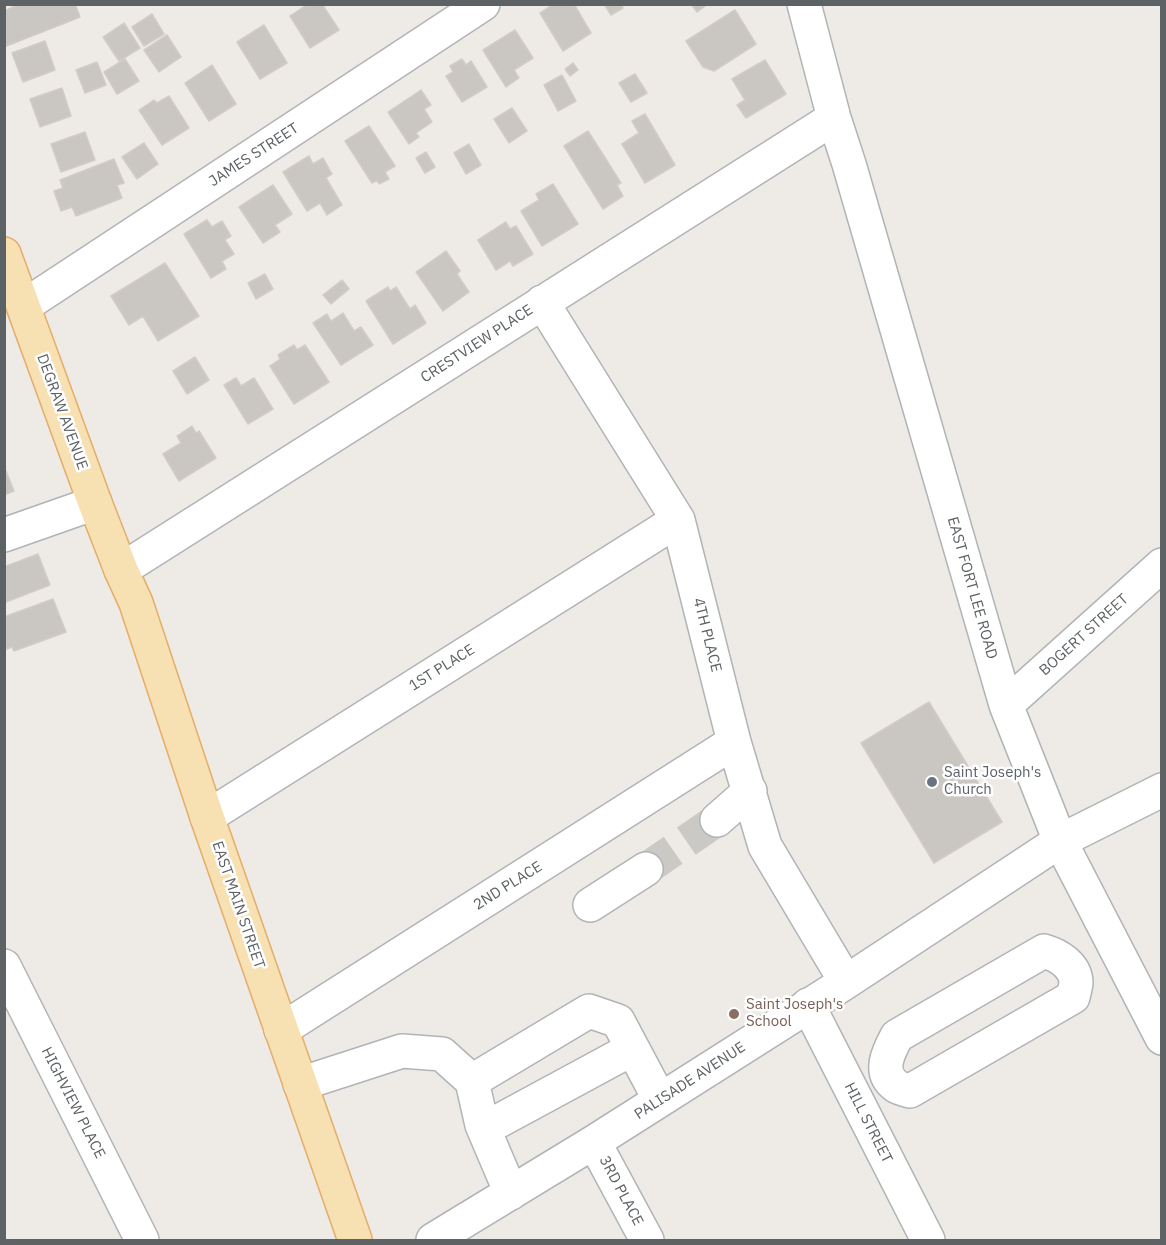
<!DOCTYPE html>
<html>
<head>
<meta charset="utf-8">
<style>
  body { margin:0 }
  #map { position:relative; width:1166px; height:1245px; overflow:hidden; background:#eeebe6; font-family:"IBM Plex Sans",sans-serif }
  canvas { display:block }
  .frame { position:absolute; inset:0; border:6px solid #5d6265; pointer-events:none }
</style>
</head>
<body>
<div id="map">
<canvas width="1166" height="1245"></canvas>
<div class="frame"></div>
</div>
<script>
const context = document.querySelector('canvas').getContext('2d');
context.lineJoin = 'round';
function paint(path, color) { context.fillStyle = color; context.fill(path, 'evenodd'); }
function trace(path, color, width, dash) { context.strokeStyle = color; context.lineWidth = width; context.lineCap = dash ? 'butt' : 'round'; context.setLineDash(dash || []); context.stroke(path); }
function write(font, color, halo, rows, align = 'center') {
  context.font = font + ' "IBM Plex Sans",sans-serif'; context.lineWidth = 5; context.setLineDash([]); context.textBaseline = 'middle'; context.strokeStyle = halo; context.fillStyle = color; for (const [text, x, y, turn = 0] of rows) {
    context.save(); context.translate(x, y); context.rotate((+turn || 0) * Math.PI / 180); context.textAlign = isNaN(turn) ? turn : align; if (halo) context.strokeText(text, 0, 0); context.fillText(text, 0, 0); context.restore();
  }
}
const building = new Path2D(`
  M 20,4 L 75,4 L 80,17 L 4,47 L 4,11 Z
  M 308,4 L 322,4 L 339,30 L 310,48 L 290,16 Z
  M 554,4 L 574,4 L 591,33 L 563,51 L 540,13 Z
  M 604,4 L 621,4 L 623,8 L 611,15 Z
  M 691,4 L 708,4 L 697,12 Z
  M 735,10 L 756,44 L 714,71 L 703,67 L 686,41 Z
  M 152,14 L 164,34 L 144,46 L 132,27 Z
  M 124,23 L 140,48 L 119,61 L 103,37 Z
  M 264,25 L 287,63 L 260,79 L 237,42 Z
  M 515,30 L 533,58 L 514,70 L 519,78 L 506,87 L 483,50 Z
  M 167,35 L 181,57 L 159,72 L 144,50 Z
  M 45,41 L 55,70 L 23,82 L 12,53 Z
  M 125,59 L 139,81 L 117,94 L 104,72 Z
  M 462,59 L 466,65 L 471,61 L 487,87 L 462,102 L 446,76 L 453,72 L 450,66 Z
  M 765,60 L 786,94 L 746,118 L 737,105 L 745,100 L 732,79 Z
  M 97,62 L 106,85 L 85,93 L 76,70 Z
  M 573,63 L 578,70 L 570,76 L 565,69 Z
  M 212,65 L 236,104 L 209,121 L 185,83 Z
  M 635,74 L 647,93 L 631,102 L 619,83 Z
  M 562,75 L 576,101 L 558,111 L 544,85 Z
  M 62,88 L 71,116 L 40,127 L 30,99 Z
  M 421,90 L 431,105 L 424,109 L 432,122 L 416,133 L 419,137 L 409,144 L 388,112 Z
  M 169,96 L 189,128 L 162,145 L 139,110 L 154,100 L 157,103 Z
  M 512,108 L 527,131 L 509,143 L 494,119 Z
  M 645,114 L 675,165 L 645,183 L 622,144 L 639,133 L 632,121 Z
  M 369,126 L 395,166 L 385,172 L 389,179 L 379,184 L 377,180 L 372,183 L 345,141 Z
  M 588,131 L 621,183 L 617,185 L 623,196 L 603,209 L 564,146 Z
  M 85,132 L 95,160 L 61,172 L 51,144 Z
  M 144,143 L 158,164 L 137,179 L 122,157 Z
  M 469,144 L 481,165 L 466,174 L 454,153 Z
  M 426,152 L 435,167 L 425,173 L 416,158 Z
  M 309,156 L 313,164 L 323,158 L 332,174 L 326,178 L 342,205 L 327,215 L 320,203 L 307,211 L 283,172 Z
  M 114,159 L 124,183 L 117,185 L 122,198 L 76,216 L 72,207 L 61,211 L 54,191 L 63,188 L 60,180 Z
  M 553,184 L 578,224 L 542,246 L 521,211 L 539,200 L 536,194 Z
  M 273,185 L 292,214 L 275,225 L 280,232 L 263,243 L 239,207 Z
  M 207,220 L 212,227 L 222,221 L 231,236 L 225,240 L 234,254 L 222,261 L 226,269 L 211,278 L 184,234 Z
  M 506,222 L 510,229 L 516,226 L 533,254 L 513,266 L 510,261 L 496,270 L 478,240 Z
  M 446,251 L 460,271 L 457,274 L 469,292 L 443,311 L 416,272 Z
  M 165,263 L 199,316 L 158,341 L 143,316 L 129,325 L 111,296 Z
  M 265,274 L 273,289 L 256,299 L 248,283 Z
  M 342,280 L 349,289 L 331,304 L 323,295 Z
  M 388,287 L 390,291 L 396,287 L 410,309 L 415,305 L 426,323 L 393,344 L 366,301 Z
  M 343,313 L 354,331 L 361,327 L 373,345 L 341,365 L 313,323 L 327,314 L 331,321 Z
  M 294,345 L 297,350 L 305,345 L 329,382 L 294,404 L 270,366 L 280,359 L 278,355 Z
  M 195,357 L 209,380 L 187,394 L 173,371 Z
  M 236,378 L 241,386 L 254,378 L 273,409 L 248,424 L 224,385 Z
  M 192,426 L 196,433 L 199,431 L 216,458 L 179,481 L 163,454 L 181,443 L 177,436 Z
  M 4,466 L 14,491 L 4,495 Z
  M 38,554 L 50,585 L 6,602 L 4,567 Z
  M 53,599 L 66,632 L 14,651 L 12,647 L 4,650 L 4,617 Z
  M 929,702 L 1002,822 L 934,863 L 861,743 Z`);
paint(building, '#cac6c2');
trace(building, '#d2ccc5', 1.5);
trace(new Path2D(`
  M 646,869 L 717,820`), '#cac9c6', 33, [33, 16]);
const minor = new Path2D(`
  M 804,4 L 834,118 L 849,164 L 1006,705 L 1060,841 L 1162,1038
  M 542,302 L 678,520 L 734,742 L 765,846 L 846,982
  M 24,306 L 483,4
  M 4,535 L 95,503
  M 121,570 L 834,118
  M 1006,705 L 1162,565
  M 207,817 L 678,520
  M 717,820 L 750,791
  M 590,905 L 646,869
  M 1044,951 C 1058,955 1075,965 1076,982 C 1076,986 1074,992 1073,997 L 910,1091 C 906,1090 899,1088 896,1086 C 877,1072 889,1051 897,1036 Z
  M 4,966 L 142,1240
  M 808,1005 L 928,1240
  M 281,1030 L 734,742
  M 300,1084 L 402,1051 L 442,1054 L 472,1081
  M 484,1129 L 632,1049
  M 594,1142 L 647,1240
  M 511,1193 L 482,1125 L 472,1081 L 589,1011 L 618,1021 L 660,1100
  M 433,1240 L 594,1142 L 846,982 L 1060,841 L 1162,790`);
const major = new Path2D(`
  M 4,254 L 95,503 L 121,570 L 136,603 L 207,817 L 355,1240`);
trace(minor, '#b1b4b7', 36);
trace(major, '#e4ad69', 36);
trace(minor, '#fff', 33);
trace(major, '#f7e0b2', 33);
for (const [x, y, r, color] of [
  [932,782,6,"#6b7280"],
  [734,1014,6,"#8d6e63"]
]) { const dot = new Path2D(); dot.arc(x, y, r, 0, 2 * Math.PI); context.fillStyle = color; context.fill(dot); trace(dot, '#fff', 2); }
write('15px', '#5d6265', '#fff', [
  ["JAMES STREET",254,155,-33],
  ["CRESTVIEW PLACE",477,344,-33],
  ["DEGRAW AVENUE",62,412,70],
  ["EAST FORT LEE ROAD",972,588,74],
  ["4TH PLACE",707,635,76],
  ["BOGERT STREET",1084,635,-42],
  ["1ST PLACE",442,668,-32],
  ["2ND PLACE",508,886,-32],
  ["EAST MAIN STREET",238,905,71],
  ["PALISADE AVENUE",690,1081,-33],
  ["HIGHVIEW PLACE",73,1103,63],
  ["HILL STREET",868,1123,63],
  ["3RD PLACE",621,1191,62]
]);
write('15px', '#5b616d', '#fff', [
  ["Saint Joseph's",944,773],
  ["Church",944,790]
], 'left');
write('15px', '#785e54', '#fff', [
  ["Saint Joseph's",746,1005],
  ["School",746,1022]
], 'left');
</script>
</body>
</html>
